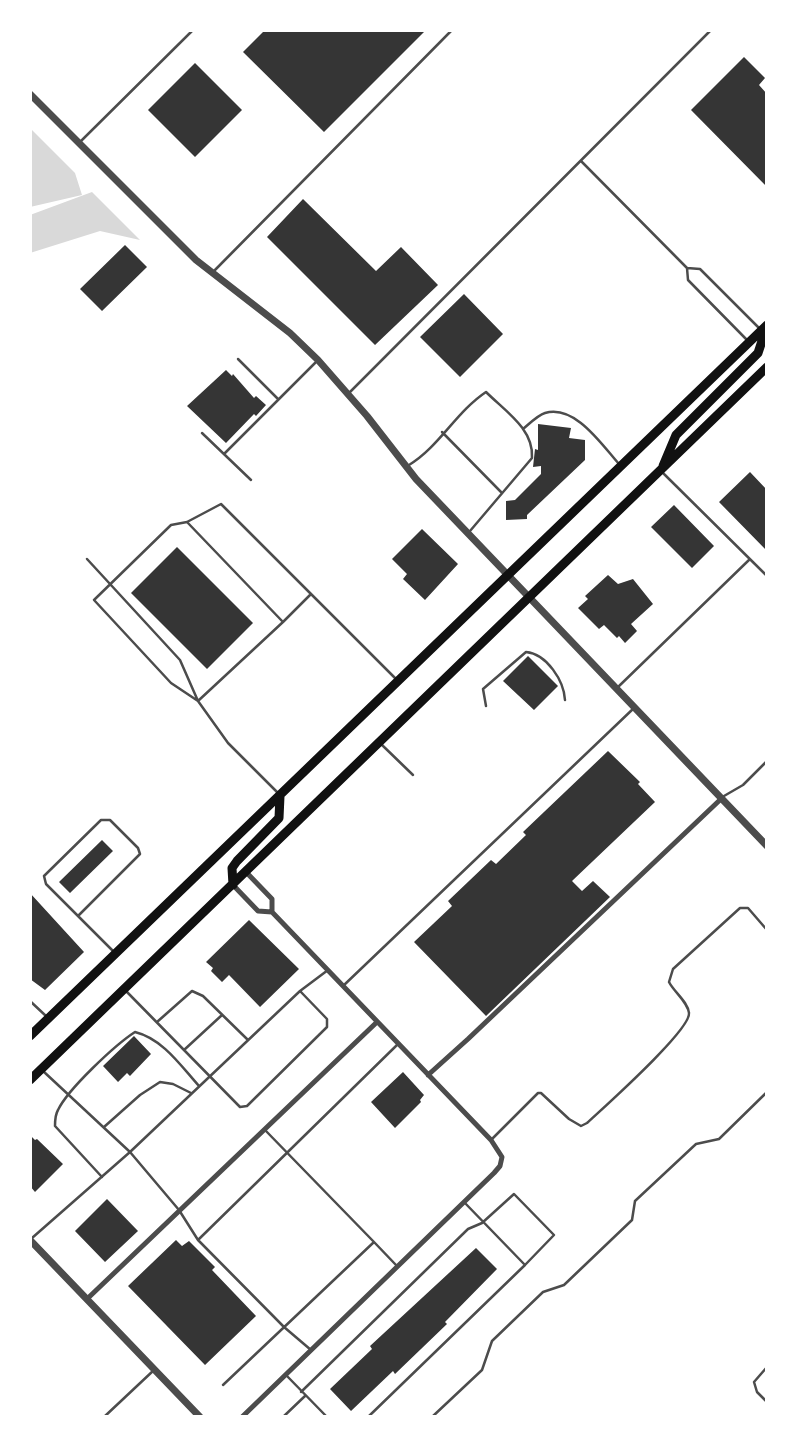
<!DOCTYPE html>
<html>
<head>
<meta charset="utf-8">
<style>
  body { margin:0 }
  #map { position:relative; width:797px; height:1447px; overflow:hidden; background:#fff; font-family:Figtree,sans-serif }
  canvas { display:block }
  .frame { position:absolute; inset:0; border:32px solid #fff; pointer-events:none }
</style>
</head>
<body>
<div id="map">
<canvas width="797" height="1447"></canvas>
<div class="frame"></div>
</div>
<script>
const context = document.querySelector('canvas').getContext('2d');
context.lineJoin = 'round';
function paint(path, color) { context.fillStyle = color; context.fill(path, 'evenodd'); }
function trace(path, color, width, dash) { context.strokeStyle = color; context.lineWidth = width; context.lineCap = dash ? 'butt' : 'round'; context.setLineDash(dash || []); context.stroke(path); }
paint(new Path2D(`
  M 30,128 L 75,173 L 82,195 L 30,207 Z
  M 92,192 L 140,240 L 100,231 L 30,253 L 30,215 Z`), '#d9d9d9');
paint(new Path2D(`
  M 265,30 L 426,30 L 324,132 L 243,52 Z
  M 744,57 L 765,78 L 759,85 L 767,94 L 767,187 L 691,110 Z
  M 195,63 L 242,110 L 195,157 L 148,110 Z
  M 303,199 L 376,271 L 401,247 L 438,285 L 375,345 L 267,237 Z
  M 125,245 L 147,267 L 102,311 L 80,289 Z
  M 464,294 L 503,334 L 460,377 L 420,337 Z
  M 226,370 L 232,376 L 233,374 L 254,398 L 256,396 L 266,405 L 256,416 L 254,414 L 226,443 L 187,406 Z
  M 538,424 L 571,428 L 569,438 L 585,440 L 585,460 L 527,515 L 527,519 L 506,520 L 506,501 L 515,500 L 541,474 L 541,466 L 533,467 L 535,449 L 538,450 Z
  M 750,472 L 767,490 L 767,551 L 719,502 Z
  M 674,505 L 714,546 L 692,568 L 651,527 Z
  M 422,529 L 458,564 L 425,600 L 403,579 L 407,574 L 392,559 Z
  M 177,547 L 253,623 L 207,669 L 131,593 Z
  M 608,575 L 618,584 L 633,579 L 653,604 L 631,624 L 637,631 L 625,643 L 619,636 L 617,638 L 604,625 L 599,629 L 578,608 L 588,599 L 585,596 Z
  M 528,656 L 558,686 L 534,710 L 503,681 Z
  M 608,751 L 640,782 L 638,784 L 655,802 L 572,881 L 582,891 L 593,881 L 610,897 L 486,1016 L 414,942 L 452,906 L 448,901 L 491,860 L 496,864 L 526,835 L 523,832 Z
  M 102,840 L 113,851 L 70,893 L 59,882 Z
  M 30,893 L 84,952 L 45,990 L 30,979 Z
  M 249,920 L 299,969 L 260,1007 L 229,975 L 222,982 L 211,971 L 213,968 L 206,962 Z
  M 134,1036 L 151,1054 L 130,1076 L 127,1073 L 118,1082 L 103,1066 Z
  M 403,1072 L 424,1095 L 420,1100 L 421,1102 L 395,1128 L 371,1102 Z
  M 30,1135 L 35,1140 L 37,1139 L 63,1164 L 35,1192 L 30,1186 Z
  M 107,1199 L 138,1231 L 105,1262 L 75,1231 Z
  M 176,1240 L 182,1246 L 189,1241 L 215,1267 L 212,1270 L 256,1316 L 205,1365 L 128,1286 Z
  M 476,1248 L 497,1269 L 445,1322 L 447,1324 L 395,1374 L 393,1371 L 351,1411 L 330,1389 L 372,1349 L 370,1346 Z`), '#353535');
trace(new Path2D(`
  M 765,30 L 767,32
  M 81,141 L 193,30
  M 581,161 L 687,268
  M 213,272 L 452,30
  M 747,340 L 688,280 L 687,268 L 700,269 L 759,328
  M 238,359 L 278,399
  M 349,393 L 711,30
  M 523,429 C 529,424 538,415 545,413 C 575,404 602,445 619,464
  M 442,432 L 501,492
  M 202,433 L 251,480
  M 224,454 L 316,362
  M 409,465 C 439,447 456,412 486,392 C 505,411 534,429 532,458 L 470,531
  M 663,473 L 767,576
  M 187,522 L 171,525 L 94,600 L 171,683 L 198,701
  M 87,559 L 180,660 L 198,701
  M 283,622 L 311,594
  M 617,688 L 750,559
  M 486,706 L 483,689 L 526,652 C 547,654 564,681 565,700
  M 381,744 L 413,775
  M 278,793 L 228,743 L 198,701 L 283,622 L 187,522 L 221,504 L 397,680
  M 724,796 L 743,785 L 767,761
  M 78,916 L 140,854 L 138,848 L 110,820 L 101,820 L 44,876 L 46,884 L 114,952
  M 343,986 L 634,708
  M 126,991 L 240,1107 L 247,1106 L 327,1027 L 327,1019 L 300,991
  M 30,1001 L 46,1016
  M 157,1022 L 192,991 L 203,996 L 248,1040
  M 184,1050 L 222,1015
  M 43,1071 L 130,1152 L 179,1210 L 198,1240 L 284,1327 L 311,1350
  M 104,1127 L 140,1095 L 160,1082 L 173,1084 L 191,1093
  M 492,1139 L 538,1093 L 541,1093 L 569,1119 L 581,1126 L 587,1123 C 603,1108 691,1030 689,1013 C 688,1002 674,992 669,982 L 673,969 L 740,908 L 748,908 L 767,930
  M 102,1177 L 55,1126 C 55,1120 55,1115 58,1110 C 68,1089 115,1045 135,1032 C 163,1039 181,1066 199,1086
  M 32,1238 L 130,1152 L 300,991 L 328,970
  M 198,1240 L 398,1044
  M 374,1242 L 396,1265
  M 767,1367 L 754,1382 L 757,1392 L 767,1402
  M 286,1375 L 327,1417
  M 223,1385 L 374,1242 L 265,1130
  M 301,1392 L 468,1229 L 482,1223 L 514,1194 L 554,1235 L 525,1265 L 464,1202
  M 104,1417 L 154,1370
  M 283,1417 L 305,1396
  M 368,1417 L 525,1265
  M 432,1417 L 482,1370 L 492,1341 L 543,1292 L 564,1285 L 632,1220 L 635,1201 L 696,1144 L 719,1139 L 767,1092`), '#4c4c4c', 2.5);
trace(new Path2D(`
  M 246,872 L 272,899 L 272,912
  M 233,885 L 258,911 L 272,912 L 491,1140 L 502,1157 L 500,1166 L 494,1173 L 242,1417
  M 428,1075 L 468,1039 L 722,798
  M 87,1299 L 377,1022`), '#4c4c4c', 5);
trace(new Path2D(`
  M 30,94 L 196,260 L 290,333 L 318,360 L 367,416 L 416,479 L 767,846
  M 30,1240 L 200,1417`), '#4c4c4c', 7);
trace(new Path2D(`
  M 663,466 L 676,435 L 758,353 L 763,338 L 762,330
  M 233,885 L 232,868 L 237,861 L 279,818 L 280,796
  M 30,1036 L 767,325
  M 30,1080 L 767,367`), '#111', 9);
</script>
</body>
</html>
